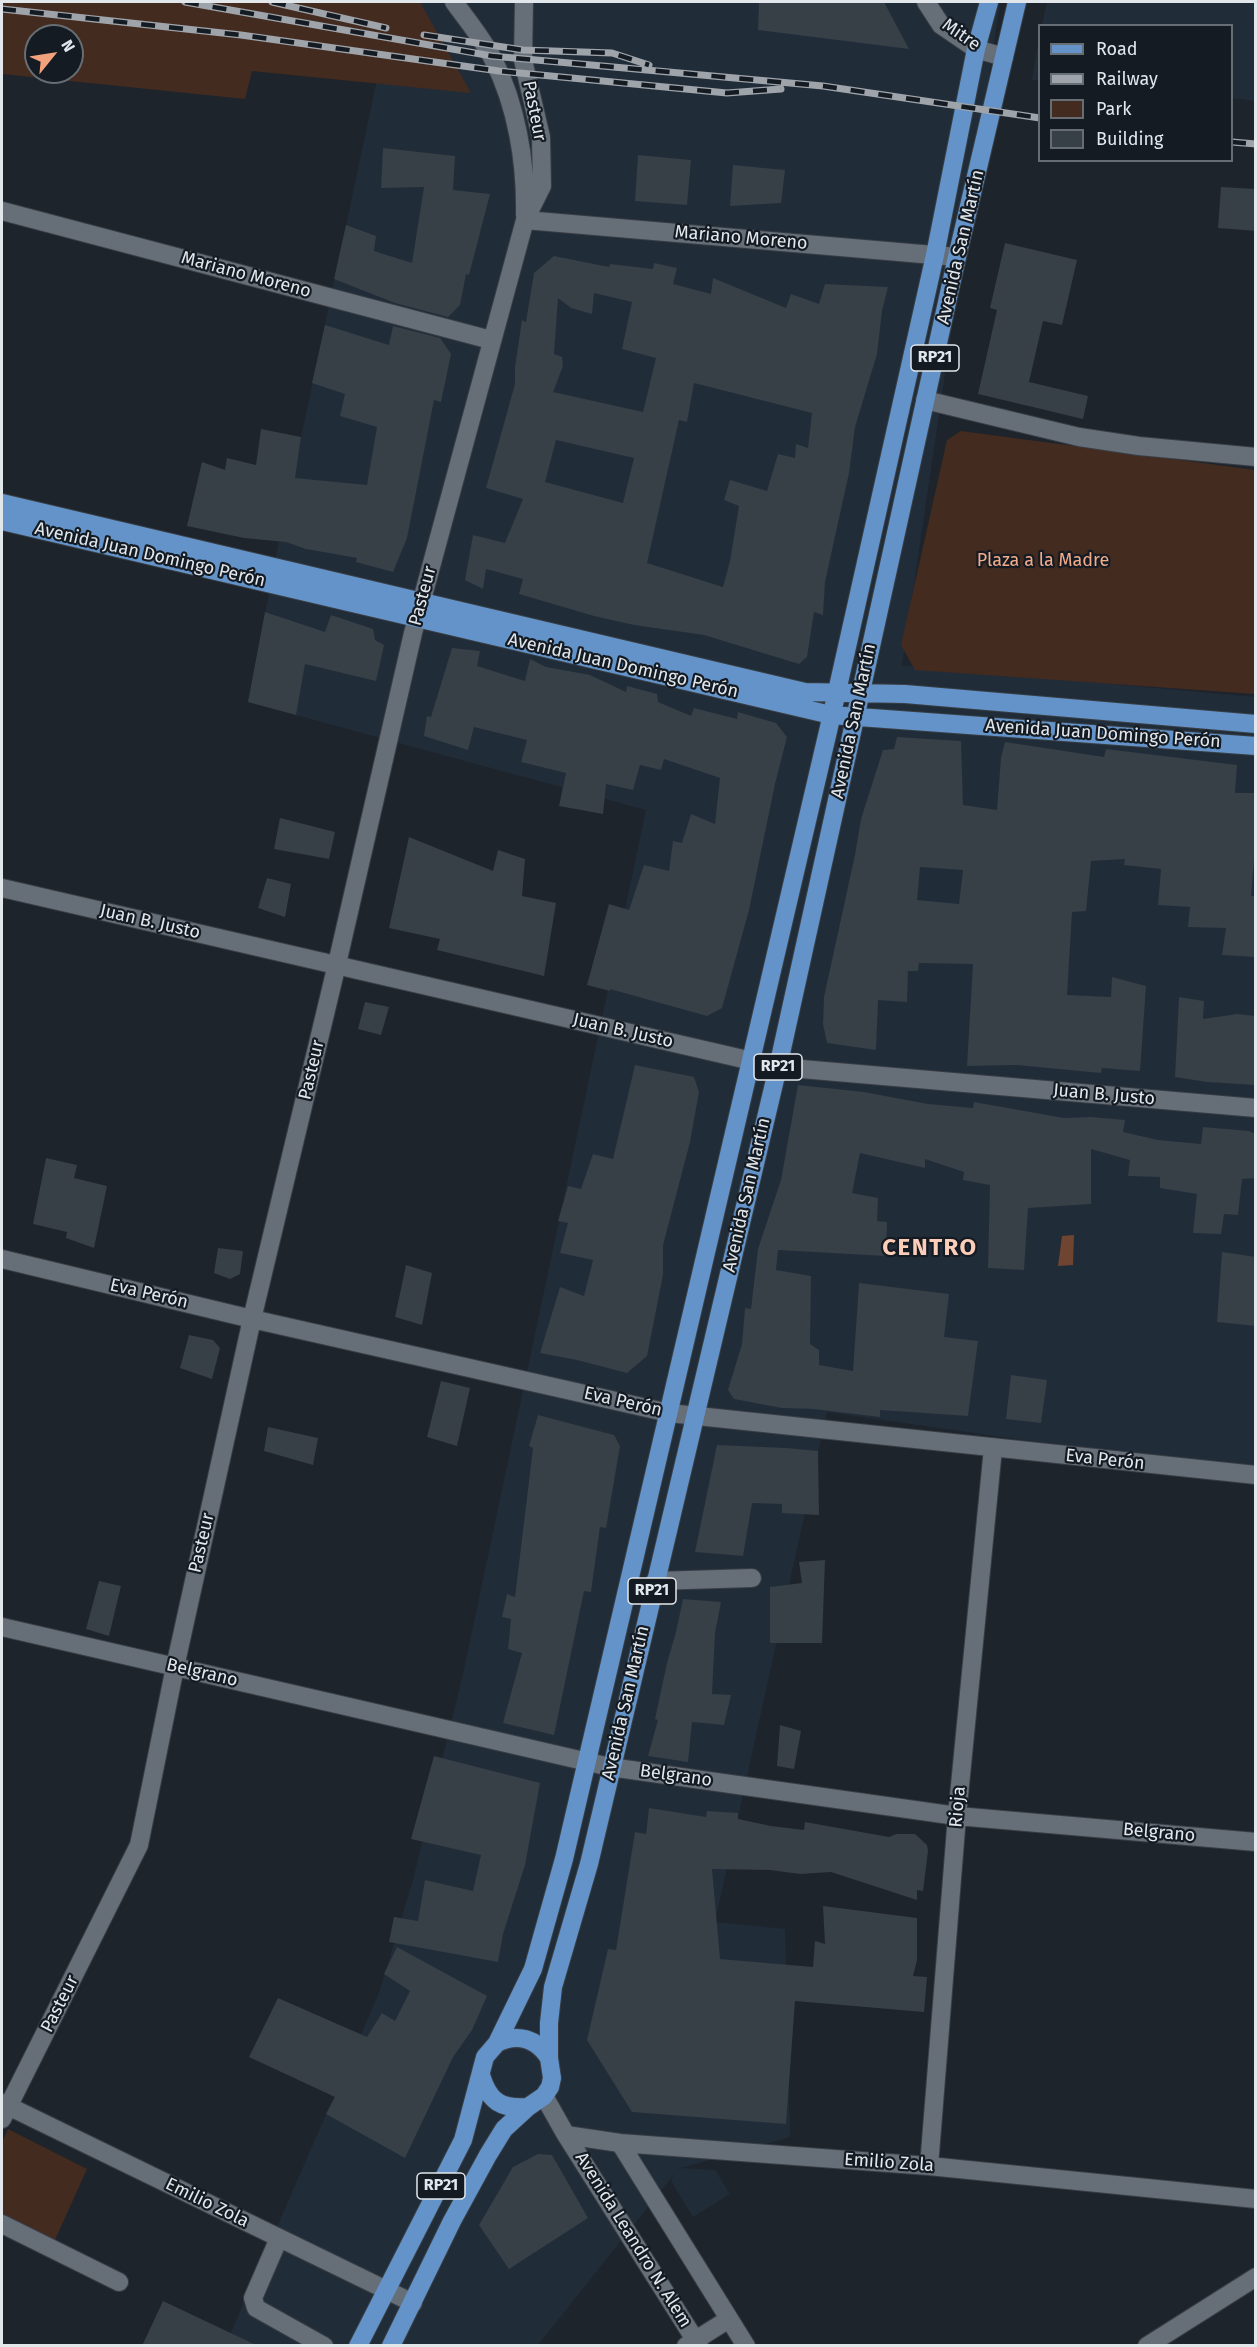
<!DOCTYPE html>
<html>
<head>
<meta charset="utf-8">
<style>
  body { margin:0 }
  #map { position:relative; width:1257px; height:2347px; overflow:hidden; background:#1e242c; font-family:"Fira Sans",sans-serif }
  canvas { display:block }
  .frame { position:absolute; inset:0; border:3px solid #e2e7ec; pointer-events:none }
  .legend { position:absolute; left:1038px; top:24px; width:195px; height:138px; box-sizing:border-box; background:#141b23; border:2px solid #666d73; margin:0; padding:8px 10px; list-style:none; font-size:18px; color:#e2e7ec }
  .legend li { display:flex; align-items:center; gap:12px; height:30px }
  .legend b { width:30px; border:2px solid #666d73 }
  .north { position:absolute; left:24px; top:24px; width:60px; height:60px; box-sizing:border-box; background:#141b23; border:2px solid #666d73; border-radius:50%; rotate:60deg; font-size:16px; font-weight:700; line-height:24px; text-align:center; color:#e2e7ec }
  .north::after { content:''; display:block; margin:auto; width:21px; height:27px; background:#f1a17c; clip-path:polygon(50% 0,100% 100%,50% 72%,0 100%) }
</style>
</head>
<body>
<div id="map">
<canvas width="1257" height="2347"></canvas>
<div class="frame"></div>
<ul class="legend">
<li><b style="height:8px;background:#6393c8"></b>Road</li>
<li><b style="height:8px;background:#9fa4aa"></b>Railway</li>
<li><b style="height:16px;background:#432b20"></b>Park</li>
<li><b style="height:16px;background:#373f47"></b>Building</li>
</ul>
<div class="north">N</div>
</div>
<script>
const context = document.querySelector('canvas').getContext('2d');
context.lineJoin = 'round';
function paint(path, color) { context.fillStyle = color; context.fill(path, 'evenodd'); }
function trace(path, color, width, dash) { context.strokeStyle = color; context.lineWidth = width; context.lineCap = dash ? 'butt' : 'round'; context.setLineDash(dash || []); context.stroke(path); }
function write(font, color, halo, rows, align = 'center') {
  context.font = font + ' "Fira Sans",sans-serif'; context.lineWidth = 4.5; context.setLineDash([]); context.textBaseline = 'middle'; context.strokeStyle = halo; context.fillStyle = color; for (const [text, x, y, turn = 0] of rows) {
    context.save(); context.translate(x, y); context.rotate((+turn || 0) * Math.PI / 180); context.textAlign = isNaN(turn) ? turn : align; if (halo) context.strokeText(text, 0, 0); context.fillText(text, 0, 0); context.restore();
  }
}
paint(new Path2D(`
  M 363,2 L 1000,2 L 902,665 L 1255,697 L 1255,1473 L 827,1412 L 715,1922 L 785,1929 L 790,2137 L 681,2168 L 715,2170 L 730,2194 L 693,2217 L 671,2181 L 675,2173 L 538,2345 L 225,2346 L 379,1993 L 413,1880 L 463,1674 L 646,810 L 248,702 L 278,546 L 386,37 Z
  M 1047,2 L 1255,2 L 1255,101 L 1232,98 L 1232,26 L 1042,25 Z
  M 1039,39 L 1039,80 L 1032,80 Z`), '#212c39');
paint(new Path2D(`
  M 2,2 L 420,2 L 471,93 L 252,71 L 245,99 L 2,74 ZM 36,36 L 72,36 L 72,72 L 36,72 Z
  M 961,431 L 1255,470 L 1255,694 L 915,670 L 901,645 L 947,440 Z
  M 8,2129 L 87,2169 L 54,2242 L 2,2215 L 2,2143 Z`), '#432b20');
paint(new Path2D(`
  M 1074,1235 L 1073,1265 L 1058,1266 L 1062,1236 Z`), '#6f4430');
paint(new Path2D(`
  M 759,2 L 884,2 L 909,49 L 758,30 Z
  M 383,148 L 455,156 L 453,190 L 490,194 L 469,275 L 466,274 L 460,305 L 448,317 L 395,303 L 334,279 L 346,225 L 376,236 L 374,251 L 412,263 L 424,187 L 381,188 Z
  M 638,155 L 691,160 L 687,205 L 635,201 Z
  M 733,165 L 785,170 L 781,203 L 730,206 Z
  M 1221,187 L 1256,189 L 1256,231 L 1218,228 Z
  M 1005,243 L 1077,260 L 1062,325 L 1043,321 L 1029,382 L 1088,396 L 1083,419 L 978,394 L 997,310 L 990,308 Z
  M 554,256 L 609,267 L 610,264 L 653,269 L 654,263 L 677,268 L 673,284 L 711,294 L 713,278 L 786,308 L 791,294 L 819,304 L 825,284 L 888,287 L 882,311 L 877,354 L 855,427 L 849,473 L 825,582 L 823,615 L 814,612 L 807,657 L 799,664 L 704,635 L 634,625 L 594,616 L 519,594 L 523,579 L 486,569 L 483,589 L 465,580 L 473,535 L 505,543 L 523,499 L 486,488 L 515,384 L 515,367 L 522,320 L 526,322 L 534,273 ZM 594,293 L 632,302 L 622,349 L 656,358 L 643,412 L 553,392 L 563,366 L 562,357 L 554,354 L 558,298 L 571,308 L 592,314 ZM 694,383 L 812,413 L 808,448 L 796,444 L 795,458 L 778,454 L 767,491 L 730,480 L 724,500 L 739,506 L 730,561 L 723,587 L 647,563 L 679,420 L 687,422 ZM 556,440 L 634,458 L 623,503 L 545,482 Z
  M 325,325 L 389,345 L 393,326 L 440,338 L 451,354 L 441,402 L 434,400 L 407,538 L 393,572 L 356,562 L 357,558 L 306,549 L 286,542 L 244,538 L 187,526 L 202,462 L 225,470 L 227,458 L 256,465 L 261,429 L 301,437 L 295,478 L 367,485 L 377,427 L 340,416 L 345,394 L 312,383 Z
  M 265,612 L 325,632 L 331,615 L 373,629 L 375,640 L 384,645 L 376,681 L 305,664 L 296,715 L 248,702 Z
  M 452,648 L 480,651 L 477,666 L 525,681 L 530,659 L 546,667 L 590,675 L 626,692 L 627,686 L 657,694 L 658,702 L 691,716 L 694,708 L 737,719 L 738,712 L 776,723 L 787,737 L 775,784 L 749,910 L 722,1008 L 707,1016 L 610,989 L 610,991 L 587,985 L 609,904 L 629,910 L 644,865 L 669,871 L 673,841 L 682,843 L 691,814 L 715,824 L 720,778 L 664,759 L 661,770 L 640,765 L 633,790 L 606,784 L 603,814 L 559,806 L 566,773 L 521,762 L 527,740 L 474,727 L 468,750 L 424,736 L 427,716 L 431,717 Z
  M 897,737 L 961,741 L 963,805 L 997,810 L 1001,758 L 1005,742 L 1104,757 L 1106,749 L 1237,765 L 1235,793 L 1256,793 L 1256,837 L 1251,896 L 1256,896 L 1256,957 L 1222,955 L 1226,928 L 1188,927 L 1190,907 L 1158,905 L 1161,869 L 1124,865 L 1125,859 L 1091,861 L 1086,911 L 1072,912 L 1067,995 L 1111,997 L 1112,977 L 1146,986 L 1140,1071 L 1102,1068 L 1101,1073 L 1017,1065 L 967,1066 L 973,964 L 919,963 L 918,971 L 908,971 L 907,1002 L 878,1000 L 876,1050 L 827,1043 L 823,1024 L 824,997 L 855,855 L 861,819 L 883,750 L 894,749 ZM 920,867 L 963,870 L 959,904 L 917,900 Z
  M 280,818 L 335,832 L 329,859 L 274,849 Z
  M 409,837 L 493,871 L 498,850 L 525,859 L 522,896 L 556,903 L 544,976 L 437,950 L 440,939 L 389,928 Z
  M 267,878 L 291,884 L 285,917 L 258,908 Z
  M 1179,997 L 1204,1001 L 1203,1019 L 1237,1014 L 1256,1016 L 1256,1085 L 1207,1082 L 1175,1077 Z
  M 365,1002 L 389,1007 L 381,1035 L 358,1029 Z
  M 635,1065 L 694,1077 L 699,1092 L 690,1142 L 663,1245 L 663,1275 L 647,1356 L 627,1373 L 577,1360 L 540,1353 L 560,1287 L 584,1296 L 593,1260 L 560,1253 L 568,1223 L 558,1221 L 568,1186 L 581,1189 L 593,1154 L 613,1159 Z
  M 798,1085 L 864,1092 L 928,1104 L 973,1108 L 974,1102 L 1064,1118 L 1091,1117 L 1125,1120 L 1123,1132 L 1158,1140 L 1201,1144 L 1203,1127 L 1249,1131 L 1256,1134 L 1256,1178 L 1242,1179 L 1238,1215 L 1224,1214 L 1221,1234 L 1193,1233 L 1197,1194 L 1160,1188 L 1160,1177 L 1128,1176 L 1130,1160 L 1091,1149 L 1091,1204 L 1028,1208 L 1024,1270 L 988,1268 L 990,1185 L 963,1180 L 964,1172 L 925,1159 L 925,1168 L 860,1153 L 852,1193 L 878,1198 L 877,1221 L 887,1222 L 886,1256 L 778,1250 L 776,1270 L 811,1276 L 810,1344 L 819,1350 L 819,1365 L 853,1371 L 859,1283 L 949,1294 L 944,1337 L 978,1341 L 968,1416 L 880,1410 L 880,1417 L 813,1409 L 782,1408 L 734,1399 L 728,1390 L 742,1344 L 745,1308 L 751,1309 L 758,1249 L 781,1180 Z
  M 46,1158 L 77,1165 L 74,1178 L 107,1186 L 94,1248 L 66,1238 L 67,1232 L 33,1224 Z
  M 218,1248 L 243,1251 L 240,1274 L 230,1279 L 214,1273 Z
  M 1222,1252 L 1256,1257 L 1256,1326 L 1217,1322 Z
  M 406,1265 L 432,1273 L 422,1325 L 395,1317 Z
  M 189,1335 L 213,1340 L 220,1348 L 212,1379 L 180,1368 Z
  M 1011,1375 L 1047,1380 L 1041,1423 L 1006,1419 Z
  M 441,1381 L 470,1388 L 457,1446 L 427,1437 Z
  M 538,1415 L 614,1435 L 620,1446 L 606,1528 L 600,1527 L 591,1592 L 584,1591 L 554,1735 L 503,1723 L 522,1653 L 508,1649 L 511,1619 L 502,1617 L 507,1594 L 515,1597 L 533,1448 L 529,1446 Z
  M 268,1427 L 318,1438 L 313,1465 L 264,1451 Z
  M 717,1445 L 786,1448 L 818,1451 L 819,1515 L 782,1513 L 782,1504 L 752,1503 L 743,1556 L 695,1552 Z
  M 825,1560 L 822,1643 L 770,1643 L 770,1587 L 802,1583 L 799,1562 Z
  M 99,1581 L 121,1586 L 109,1636 L 86,1629 Z
  M 683,1599 L 721,1602 L 715,1633 L 712,1694 L 731,1695 L 724,1725 L 692,1722 L 688,1762 L 648,1756 L 658,1720 L 655,1719 L 667,1663 L 676,1632 Z
  M 780,1725 L 801,1731 L 794,1769 L 777,1766 Z
  M 434,1756 L 540,1783 L 525,1865 L 503,1934 L 498,1962 L 389,1942 L 394,1917 L 418,1921 L 425,1880 L 473,1891 L 481,1855 L 411,1839 Z
  M 649,1808 L 706,1817 L 707,1811 L 738,1813 L 738,1819 L 771,1826 L 804,1830 L 805,1822 L 889,1837 L 896,1834 L 915,1834 L 927,1845 L 928,1851 L 923,1891 L 917,1890 L 917,1900 L 831,1872 L 800,1874 L 770,1870 L 712,1869 L 720,1959 L 813,1967 L 815,1941 L 825,1944 L 823,1906 L 917,1918 L 917,1960 L 913,1976 L 927,1977 L 924,2012 L 795,2001 L 786,2124 L 632,2112 L 587,2040 L 608,1949 L 616,1950 L 635,1832 L 646,1834 Z
  M 397,1947 L 487,1996 L 472,2030 L 453,2057 L 405,2158 L 326,2114 L 335,2097 L 249,2057 L 278,1998 L 367,2037 L 382,2013 L 395,2021 L 410,1991 L 384,1974 Z
  M 538,2154 L 552,2155 L 588,2218 L 509,2269 L 479,2225 L 513,2167 Z
  M 163,2301 L 258,2346 L 142,2346 Z`), '#373f47');
const minor = new Path2D(`
  M 454,2 C 467,20 483,39 493,59 C 517,106 526,163 525,215
  M 926,2 L 941,25 L 976,49 L 1004,57
  M 2,211 L 491,340
  M 525,220 L 957,257
  M 925,400 L 1079,437 L 1139,446 L 1256,457
  M 2,888 L 778,1067 L 1256,1108
  M 2,1259 L 252,1319 L 669,1413 L 1256,1475
  M 655,1581 L 752,1578
  M 2,1627 L 610,1767 L 957,1816 L 1256,1842
  M 544,2096 L 566,2135 L 620,2143 L 929,2166 L 1256,2199
  M 2,2103 L 413,2303
  M 2,2119 L 139,1845 L 175,1667 L 252,1319 L 337,964 L 413,633 L 525,220 L 542,186 L 541,137 L 523,60 L 524,2
  M 566,2135 L 699,2346
  M 620,2143 L 746,2346
  M 929,2166 L 957,1816 L 993,1448
  M 2,2224 L 119,2282
  M 279,2238 L 253,2298 L 256,2308 L 324,2346
  M 686,2346 L 729,2319
  M 1147,2346 L 1256,2277`);
const major = new Path2D(`
  M 2,503 L 805,692 L 905,694 L 1256,724
  M 2,521 L 831,715 L 1256,746
  M 497,2043 C 518,2033 536,2038 549,2058
  M 481,2075 C 489,2102 501,2109 528,2107
  M 358,2346 L 463,2140 L 485,2057 L 497,2043 L 533,1969 L 564,1859 L 829,727 L 935,255 L 976,49 L 989,2
  M 391,2346 L 452,2221 L 488,2155 L 504,2129 L 528,2107 L 544,2096 L 550,2087 L 552,2078 L 549,2058 L 549,2023 L 553,1987 L 589,1864 L 778,1067 L 957,257 L 1017,2`);
trace(minor, '#383e44', 20);
trace(major, '#383e44', 20);
trace(minor, '#666e78', 18);
trace(major, '#6393c8', 18);
const rail = new Path2D(`
  M 185,2 L 492,56 L 823,86 L 1040,118
  M 272,2 L 386,28
  M 2,9 L 241,35 L 499,71 L 727,93 L 781,89
  M 424,35 L 523,50 L 612,53 L 649,65
  M 1232,142 L 1256,144`);
trace(rail, '#9fa4aa', 7);
trace(rail, '#141b23', 4.5, [14]);
for (const [x, y, w] of [
  [935,358,48],
  [778,1067,48],
  [652,1591,48],
  [441,2186,48]
]) { const box = new Path2D(); box.roundRect(x - w / 2, y - 13, w, 26, 4.5); context.fillStyle = '#141b23'; context.fill(box); trace(box, '#e2e7ec', 1.5); }
write('bold 16px', '#e2e7ec', null, [
  ["RP21",935,358],
  ["RP21",778,1067],
  ["RP21",652,1591],
  ["RP21",441,2186]
]);
write('18px', '#e2e7ec', '#141b23', [
  ["Mitre",961,35,35],
  ["Pasteur",534,111,79],
  ["Mariano Moreno",741,238,5],
  ["Avenida San Martín",961,247,-77],
  ["Mariano Moreno",246,275,15],
  ["Avenida Juan Domingo Perón",150,555,13],
  ["Pasteur",423,596,-75],
  ["Avenida Juan Domingo Perón",623,666,13],
  ["Avenida San Martín",854,721,-78],
  ["Avenida Juan Domingo Perón",1103,734,4],
  ["Juan B. Justo",150,922,13],
  ["Juan B. Justo",623,1031,13],
  ["Pasteur",312,1070,-77],
  ["Juan B. Justo",1104,1095,5],
  ["Avenida San Martín",747,1195,-77],
  ["Eva Perón",149,1294,13],
  ["Eva Perón",623,1402,13],
  ["Eva Perón",1105,1460,6],
  ["Pasteur",202,1543,-77],
  ["Belgrano",202,1673,13],
  ["Avenida San Martín",626,1703,-77],
  ["Belgrano",676,1776,8],
  ["Rioja",958,1807,-85],
  ["Belgrano",1159,1833,5],
  ["Pasteur",60,2004,-63],
  ["Emilio Zola",889,2163,4],
  ["Emilio Zola",207,2203,26],
  ["Avenida Leandro N. Alem",633,2240,58]
]);
write('18px', '#f4ab89', '#141b23', [
  ["Plaza a la Madre",1043,561]
]);
context.letterSpacing = '1.5px';
write('bold 24px', '#fcceb9', '#141b23', [
  ["CENTRO",930,1248]
]);
context.letterSpacing = '0px';
</script>
</body>
</html>
